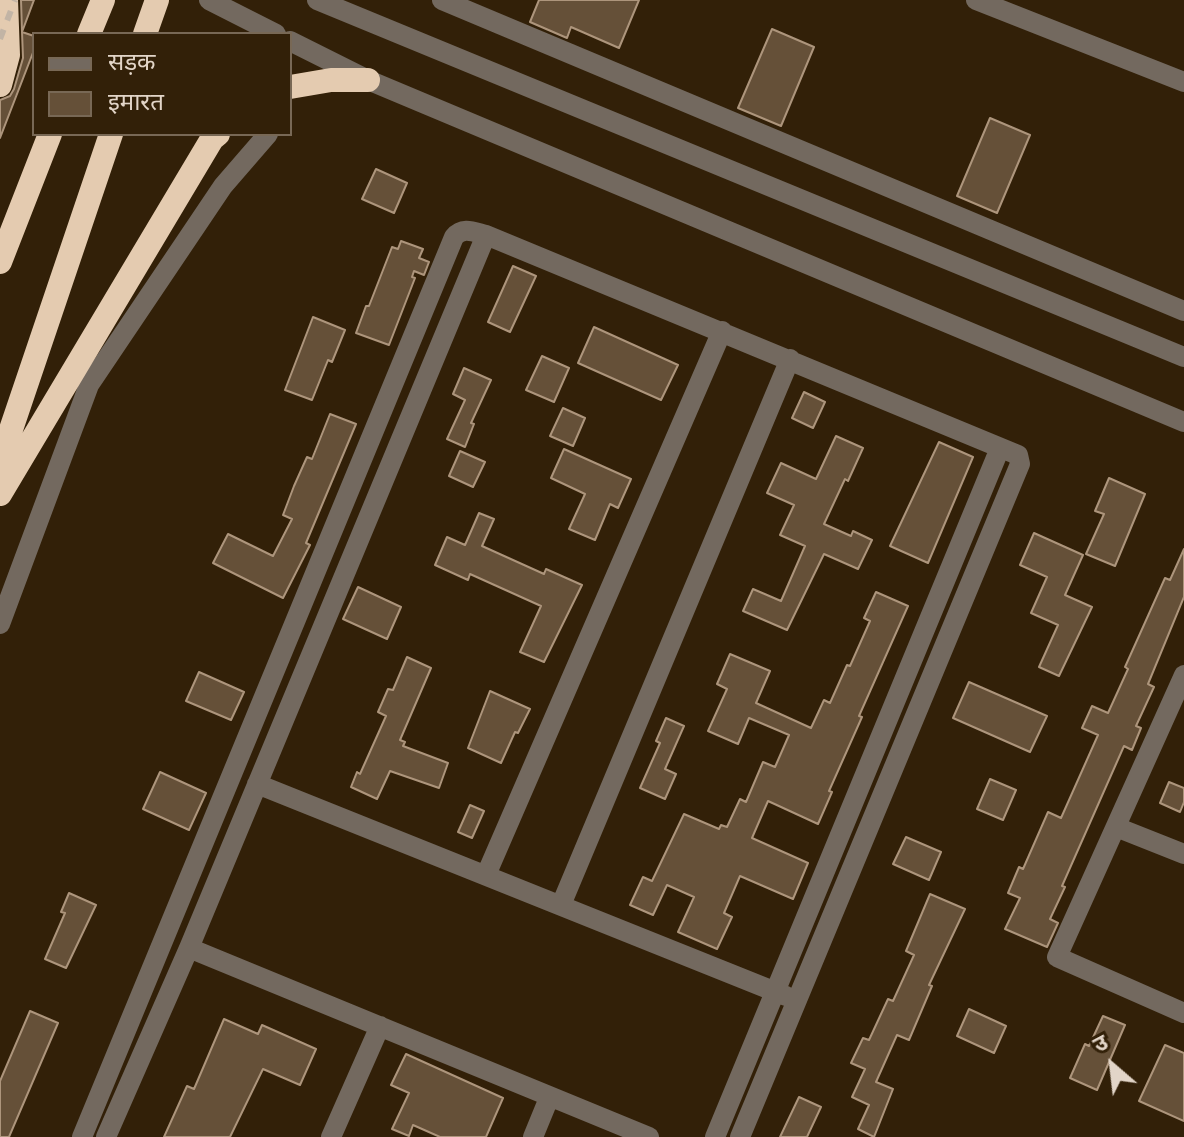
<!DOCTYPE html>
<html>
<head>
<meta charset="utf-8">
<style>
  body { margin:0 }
  #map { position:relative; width:1184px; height:1137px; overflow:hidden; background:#322008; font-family:Rubik,"Noto Sans Devanagari",sans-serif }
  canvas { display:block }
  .legend { position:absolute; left:32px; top:32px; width:260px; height:104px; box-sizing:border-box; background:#322008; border:2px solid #786855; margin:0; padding:10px 14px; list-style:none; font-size:24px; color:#e2d5c8 }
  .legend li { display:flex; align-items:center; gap:16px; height:40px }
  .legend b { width:40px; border:2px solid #786855 }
  .north { position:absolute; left:1072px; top:1025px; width:80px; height:80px; -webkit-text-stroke:6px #322008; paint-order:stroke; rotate:332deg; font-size:22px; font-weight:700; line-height:32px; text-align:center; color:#e2d5c8 }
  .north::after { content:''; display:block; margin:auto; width:28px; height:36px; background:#e2d5c8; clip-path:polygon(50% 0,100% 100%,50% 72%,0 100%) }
</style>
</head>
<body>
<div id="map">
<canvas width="1184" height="1137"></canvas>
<ul class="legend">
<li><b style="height:10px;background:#73695f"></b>सड़क</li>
<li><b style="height:22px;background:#655038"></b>इमारत</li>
</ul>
<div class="north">उ</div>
</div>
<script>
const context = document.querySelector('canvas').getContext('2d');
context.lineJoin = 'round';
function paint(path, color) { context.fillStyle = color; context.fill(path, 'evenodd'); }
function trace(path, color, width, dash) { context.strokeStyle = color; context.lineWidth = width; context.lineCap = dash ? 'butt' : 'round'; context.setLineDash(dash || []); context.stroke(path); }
const building = new Path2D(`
  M 21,0 L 34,0 L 22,32 Z
  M 539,0 L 639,0 L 619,48 L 571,27 L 567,38 L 530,22 Z
  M 772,29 L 814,47 L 781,126 L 738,108 Z
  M 22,32 L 34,36 L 34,50 L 0,138 L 0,100 L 10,96 L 14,89 L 23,58 Z
  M 990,118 L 1030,135 L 997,213 L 957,196 Z
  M 376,169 L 407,183 L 394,213 L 362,199 Z
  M 401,241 L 423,249 L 419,258 L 429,262 L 424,275 L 414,271 L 412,277 L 415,278 L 389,345 L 356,333 L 366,306 L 369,306 L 392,247 L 398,249 Z
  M 513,266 L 536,276 L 510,332 L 488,322 Z
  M 313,317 L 345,330 L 332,362 L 328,360 L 312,400 L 285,390 Z
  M 594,327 L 678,365 L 661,400 L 578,363 Z
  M 542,356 L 569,368 L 554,402 L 526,390 Z
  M 464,368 L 491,380 L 471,423 L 474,424 L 465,447 L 447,439 L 465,400 L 453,394 Z
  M 804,392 L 825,402 L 813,428 L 792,418 Z
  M 563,408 L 585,418 L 573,446 L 550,436 Z
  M 330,414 L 356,424 L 306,543 L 310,545 L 283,598 L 213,563 L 228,534 L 273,556 L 292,519 L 283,515 L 294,486 L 307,457 L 312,459 Z
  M 836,436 L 863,448 L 848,481 L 845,479 L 824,524 L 851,536 L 853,531 L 872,540 L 858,569 L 824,554 L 787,630 L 743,611 L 753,589 L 781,601 L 805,546 L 780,535 L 794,505 L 767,493 L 781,463 L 816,479 Z
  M 939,442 L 973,457 L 928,563 L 890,546 Z
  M 564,449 L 631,479 L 618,508 L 610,504 L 595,540 L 569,529 L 585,494 L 551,478 Z
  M 460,451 L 485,462 L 473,487 L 449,476 Z
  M 1109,478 L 1145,494 L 1115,566 L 1086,554 L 1104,514 L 1095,511 Z
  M 479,513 L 494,519 L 482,546 L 544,574 L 546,569 L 582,585 L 544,662 L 520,652 L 541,606 L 470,574 L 468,580 L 435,565 L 447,537 L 465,545 Z
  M 1034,533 L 1083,555 L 1065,595 L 1092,607 L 1059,676 L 1039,667 L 1058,625 L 1031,613 L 1047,577 L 1020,565 Z
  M 1184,549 L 1184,597 L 1148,684 L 1154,687 L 1136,726 L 1141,728 L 1132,750 L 1124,746 L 1062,886 L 1065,887 L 1050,919 L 1058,923 L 1047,947 L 1005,929 L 1020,898 L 1008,893 L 1019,867 L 1023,869 L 1048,812 L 1061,818 L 1098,735 L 1082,728 L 1092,706 L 1108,713 L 1128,669 L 1125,667 L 1165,578 L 1170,580 Z
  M 358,587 L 401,607 L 387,639 L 343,619 Z
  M 876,592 L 908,606 L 859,716 L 862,717 L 829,791 L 832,792 L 818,824 L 768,801 L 752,838 L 808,863 L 793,899 L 740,876 L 724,913 L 732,917 L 717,949 L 678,932 L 694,897 L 667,885 L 653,915 L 630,905 L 643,877 L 652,881 L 684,814 L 719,829 L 721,825 L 727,827 L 740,799 L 746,802 L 763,762 L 775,767 L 789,735 L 749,718 L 738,744 L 708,731 L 727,689 L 717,684 L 730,654 L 770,671 L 756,703 L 811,728 L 824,700 L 830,703 L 847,665 L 850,666 L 870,621 L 864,618 Z
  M 407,657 L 431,668 L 400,740 L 405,742 L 403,746 L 448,763 L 439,788 L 390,771 L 377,799 L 351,787 L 357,772 L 360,774 L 386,716 L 378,712 L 388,689 L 393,690 Z
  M 199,672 L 244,692 L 231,720 L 186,701 Z
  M 969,682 L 1047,716 L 1030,752 L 953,718 Z
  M 490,691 L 530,709 L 518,733 L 515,732 L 501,763 L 468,748 Z
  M 666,718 L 684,726 L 665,769 L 676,774 L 665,799 L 640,788 L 660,743 L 656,741 Z
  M 160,772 L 206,793 L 189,830 L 143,809 Z
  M 990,779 L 1016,790 L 1003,820 L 977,809 Z
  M 1169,782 L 1184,788 L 1184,802 L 1180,812 L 1160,803 Z
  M 470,805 L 484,811 L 472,838 L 458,832 Z
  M 906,837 L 941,852 L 929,880 L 893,864 Z
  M 69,893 L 96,905 L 66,968 L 45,959 L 65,913 L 61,912 Z
  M 930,894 L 965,909 L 929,985 L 932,986 L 909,1040 L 897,1035 L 876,1082 L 893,1089 L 874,1137 L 858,1129 L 869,1105 L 852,1097 L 865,1069 L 851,1063 L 863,1038 L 869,1040 L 888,999 L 893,1001 L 914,955 L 906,951 Z
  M 969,1009 L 1006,1026 L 994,1053 L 957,1036 Z
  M 30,1011 L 58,1023 L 9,1137 L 0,1137 L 0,1081 Z
  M 1103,1016 L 1125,1025 L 1097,1090 L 1070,1078 L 1085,1044 L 1089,1046 Z
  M 224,1019 L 258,1034 L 262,1025 L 316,1049 L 300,1085 L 263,1069 L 230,1137 L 164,1137 L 187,1086 L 194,1089 Z
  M 1165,1045 L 1184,1053 L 1184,1121 L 1139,1101 Z
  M 406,1054 L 503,1098 L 486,1137 L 440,1137 L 413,1125 L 409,1136 L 392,1129 L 409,1093 L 391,1085 Z
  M 799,1097 L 821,1107 L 807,1137 L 780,1137 Z`);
paint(building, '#655038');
trace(building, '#ad957c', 2);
trace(new Path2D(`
  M 209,0 L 276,34
  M 317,0 L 1184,357
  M 442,0 L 1184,311
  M 976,0 L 1184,82
  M 290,41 L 368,80 L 1184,422
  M 0,624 L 89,385 L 223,186 L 268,134
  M 1184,675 L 1057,957 L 1184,1013
  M 257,784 L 786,996
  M 1116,827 L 1184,854
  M 486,875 L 722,331
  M 561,905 L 790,359
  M 189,948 L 649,1137
  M 82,1137 L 454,237 C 463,226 474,232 486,235 L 1018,455 L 1020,464 L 740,1137
  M 106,1137 L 189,948 L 486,235
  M 331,1137 L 380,1026
  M 533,1137 L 549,1098
  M 715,1137 L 1000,448`), '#73695f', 20);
trace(new Path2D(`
  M 89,34 L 103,0
  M 145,34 L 157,0
  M 0,85 L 8,55 L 6,0
  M 290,87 L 331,80 L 368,80
  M 0,262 L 50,134
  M 0,462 L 111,134
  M 0,494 L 212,139 L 218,134`), '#e4cbb0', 24);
trace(new Path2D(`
  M 0,39 L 15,0`), '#c2b4a5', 6, [10, 10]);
</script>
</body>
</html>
